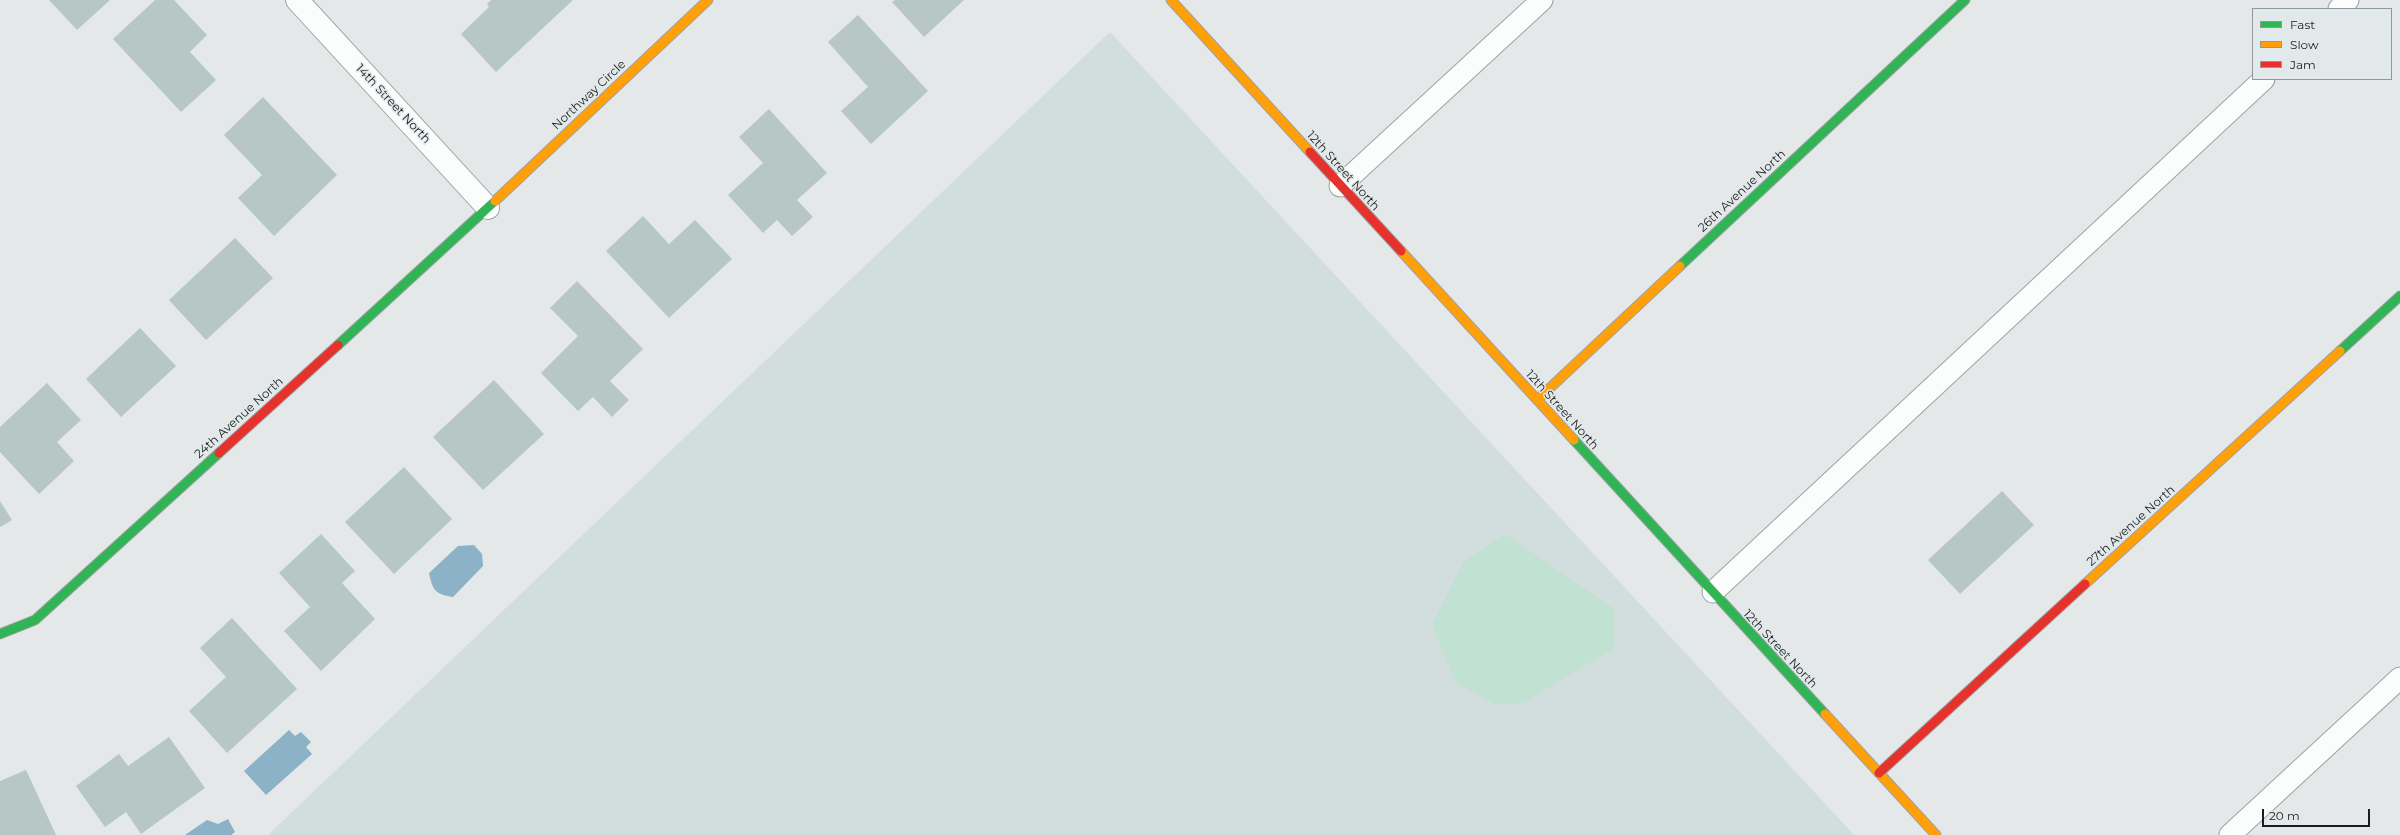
<!DOCTYPE html>
<html>
<head>
<meta charset="utf-8">
<style>
  body { margin:0 }
  #map { position:relative; width:2400px; height:835px; overflow:hidden; background:#e4e8e8; font-family:Montserrat,sans-serif }
  canvas { display:block }
  .legend { position:absolute; left:2252px; top:8px; width:140px; height:72px; box-sizing:border-box; background:#e2e9ea; border:1px solid #929898; margin:0; padding:5px 7px; list-style:none; font-size:12px; color:#1b1e1e }
  .legend li { display:flex; align-items:center; gap:8px; height:20px }
  .legend b { width:20px; border:1px solid #929898 }
  .scale { position:absolute; left:2262px; top:809px; width:108px; height:18px; box-sizing:border-box; border:2px solid #1b1e1e; border-top:0; padding-left:5px; font-size:12px; line-height:14px; white-space:nowrap; color:#1b1e1e; -webkit-text-stroke:3px #e2e9ea; paint-order:stroke }
</style>
</head>
<body>
<div id="map">
<canvas width="2400" height="835"></canvas>
<ul class="legend">
<li><b style="height:5px;background:#30b455"></b>Fast</li>
<li><b style="height:5px;background:#ff9f0a"></b>Slow</li>
<li><b style="height:5px;background:#e5322d"></b>Jam</li>
</ul>
<div class="scale">20 m</div>
</div>
<script>
const context = document.querySelector('canvas').getContext('2d');
context.lineJoin = 'round';
function paint(path, color) { context.fillStyle = color; context.fill(path, 'evenodd'); }
function trace(path, color, width, dash) { context.strokeStyle = color; context.lineWidth = width; context.lineCap = dash ? 'butt' : 'round'; context.setLineDash(dash || []); context.stroke(path); }
function write(font, color, halo, rows, align = 'center') {
  context.font = font + ' Montserrat,sans-serif'; context.lineWidth = 3; context.setLineDash([]); context.textBaseline = 'middle'; context.strokeStyle = halo; context.fillStyle = color; for (const [text, x, y, turn = 0] of rows) {
    context.save(); context.translate(x, y); context.rotate((+turn || 0) * Math.PI / 180); context.textAlign = isNaN(turn) ? turn : align; if (halo) context.strokeText(text, 0, 0); context.fillText(text, 0, 0); context.restore();
  }
}
paint(new Path2D(`
  M 1110,32 L 1854,835 L 268,835 Z`), '#d2dddd');
paint(new Path2D(`
  M 1505,534 L 1613,608 L 1614,648 L 1523,703 L 1497,705 L 1456,683 L 1432,625 L 1464,561 Z`), '#c1e2d3');
paint(new Path2D(`
  M 474,545 L 482,554 L 483,566 L 453,597 C 435,594 433,591 429,573 L 458,546 Z
  M 289,730 L 295,736 L 301,732 L 311,742 L 306,747 L 312,754 L 266,795 L 244,771 Z
  M 228,819 L 235,832 L 231,835 L 185,835 L 207,820 L 218,824 Z`), '#8cb2c7');
paint(new Path2D(`
  M 49,0 L 110,0 L 77,30 Z
  M 155,0 L 174,0 L 207,35 L 190,52 L 216,80 L 181,112 L 113,39 Z
  M 491,0 L 573,0 L 496,72 L 461,34 L 489,7 L 487,4 Z
  M 895,0 L 964,0 L 924,37 L 892,2 Z
  M 858,15 L 928,91 L 871,144 L 841,111 L 868,87 L 828,42 Z
  M 263,97 L 337,175 L 274,236 L 238,198 L 262,175 L 224,135 Z
  M 769,109 L 827,173 L 797,200 L 813,217 L 792,236 L 777,220 L 763,233 L 728,195 L 763,163 L 739,137 Z
  M 643,216 L 669,244 L 695,220 L 732,259 L 669,318 L 606,251 Z
  M 235,238 L 273,278 L 206,340 L 169,300 Z
  M 577,281 L 643,349 L 610,381 L 629,400 L 612,417 L 593,397 L 578,411 L 541,373 L 578,336 L 550,308 Z
  M 140,328 L 176,366 L 121,417 L 86,379 Z
  M 494,380 L 544,434 L 483,490 L 433,437 Z
  M 47,383 L 81,420 L 57,442 L 74,461 L 39,494 L 0,452 L 0,427 Z
  M 404,467 L 452,519 L 394,574 L 345,522 Z
  M 2002,491 L 2034,525 L 1960,594 L 1928,560 Z
  M 0,501 L 12,520 L 0,527 Z
  M 321,534 L 355,571 L 342,583 L 375,619 L 321,671 L 284,631 L 310,607 L 279,573 Z
  M 232,618 L 297,689 L 227,753 L 189,711 L 226,677 L 200,648 Z
  M 169,737 L 205,788 L 141,834 L 126,812 L 105,827 L 76,786 L 119,754 L 128,766 Z
  M 26,770 L 56,835 L 0,835 L 0,781 Z`), '#b7c7c4');
const lane = new Path2D(`
  M 2339,9 L 2348,0
  M 1340,186 L 1542,0
  M 1713,592 L 2264,79
  M 2230,835 L 2400,678`);
const street = new Path2D(`
  M 297,0 L 488,208`);
const fast = new Path2D(`
  M 1680,266 L 1965,0
  M 338,345 L 495,201
  M 2340,351 L 2400,296
  M 1574,440 L 1825,714
  M 0,634 L 35,620 L 219,453`);
const slow = new Path2D(`
  M 1171,0 L 1310,152
  M 495,201 L 708,0
  M 1401,251 L 1574,440
  M 1537,400 L 1680,266
  M 2085,584 L 2340,351
  M 1825,714 L 1936,835`);
const jam = new Path2D(`
  M 1310,152 L 1401,251
  M 219,453 L 338,345
  M 1879,773 L 2085,584`);
trace(lane, '#a0a3a3', 23);
trace(street, '#a0a3a3', 24);
trace(fast, '#a0a3a3', 11);
trace(slow, '#a0a3a3', 11);
trace(jam, '#a0a3a3', 11);
trace(lane, '#fbfcfc', 21);
trace(street, '#fbfcfc', 22);
trace(fast, '#30b455', 9);
trace(slow, '#ff9f0a', 9);
trace(jam, '#e5322d', 9);
write('12px', '#1b1e1e', '#e2e9ea', [
  ["Northway Circle",589,95,-43],
  ["14th Street North",393,104,47],
  ["12th Street North",1343,171,48],
  ["26th Avenue North",1742,191,-43],
  ["12th Street North",1562,410,48],
  ["24th Avenue North",239,418,-42],
  ["27th Avenue North",2131,526,-42],
  ["12th Street North",1780,649,47]
]);
</script>
</body>
</html>
